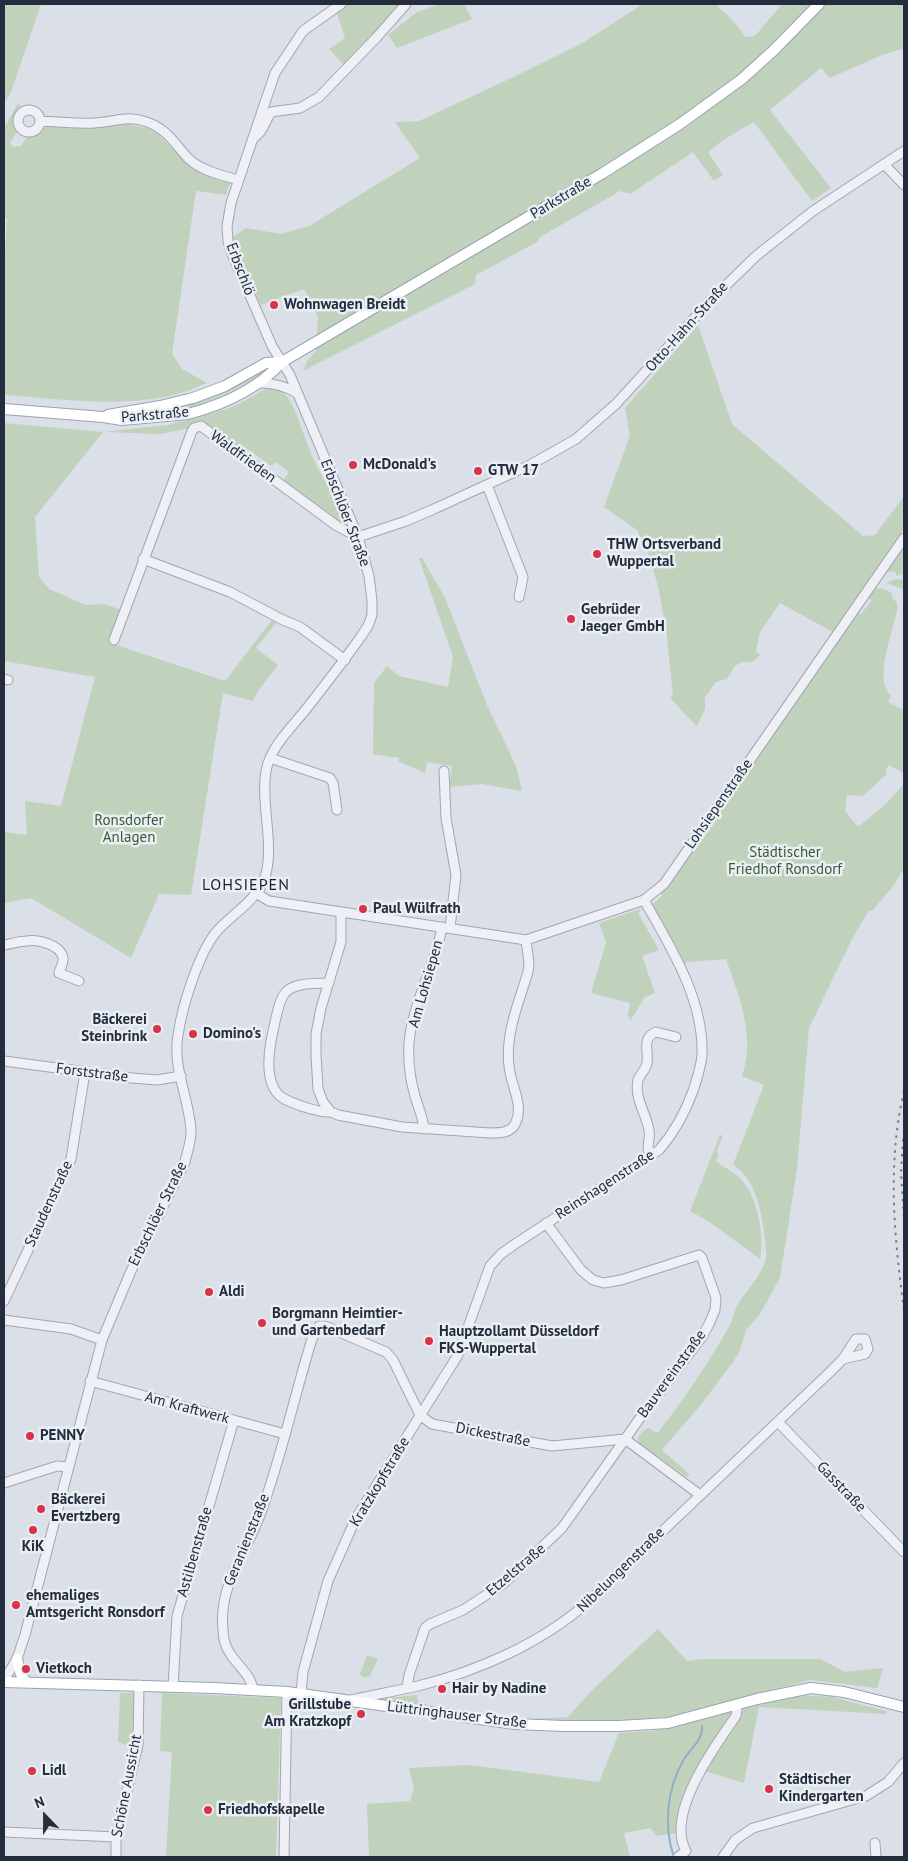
<!DOCTYPE html>
<html>
<head>
<meta charset="utf-8">
<style>
  body { margin:0 }
  #map { position:relative; width:908px; height:1861px; overflow:hidden; background:#dbdfe7; font-family:"PT Sans",sans-serif }
  canvas { display:block }
  .frame { position:absolute; inset:0; border:5px solid #242d3e; pointer-events:none }
  .north { position:absolute; left:20px; top:1791px; width:50px; height:50px; -webkit-text-stroke:4px #eaeef5; paint-order:stroke; rotate:338deg; font-size:14px; font-weight:700; line-height:20px; text-align:center; color:#242d3e }
  .north::after { content:''; display:block; margin:auto; width:18px; height:22px; background:#242d3e; clip-path:polygon(50% 0,100% 100%,50% 72%,0 100%) }
</style>
</head>
<body>
<div id="map">
<canvas width="908" height="1861"></canvas>
<div class="frame"></div>
<div class="north">N</div>
</div>
<script>
const context = document.querySelector('canvas').getContext('2d');
context.lineJoin = 'round';
function paint(path, color) { context.fillStyle = color; context.fill(path, 'evenodd'); }
function trace(path, color, width, dash) { context.strokeStyle = color; context.lineWidth = width; context.lineCap = dash ? 'butt' : 'round'; context.setLineDash(dash || []); context.stroke(path); }
function write(font, color, halo, rows, align = 'center') {
  context.font = font + ' "PT Sans",sans-serif'; context.lineWidth = 5; context.setLineDash([]); context.textBaseline = 'middle'; context.strokeStyle = halo; context.fillStyle = color; for (const [text, x, y, turn = 0] of rows) {
    context.save(); context.translate(x, y); context.rotate((+turn || 0) * Math.PI / 180); context.textAlign = isNaN(turn) ? turn : align; if (halo) context.strokeText(text, 0, 0); context.fillText(text, 0, 0); context.restore();
  }
}
paint(new Path2D(`
  M 4,4 L 41,4 L 11,92 L 4,103 Z
  M 344,4 L 401,4 L 386,24 L 344,65 L 329,49 L 345,38 L 336,10 Z
  M 440,4 L 464,4 L 472,19 L 397,48 L 388,35 L 417,12 Z
  M 643,4 L 715,4 C 726,14 738,24 745,37 L 755,36 L 782,4 L 904,4 L 904,48 L 880,56 L 830,78 L 821,68 L 770,110 L 831,188 L 812,201 L 754,122 L 723,140 L 708,152 L 723,175 L 714,181 L 693,152 L 630,194 L 620,191 L 540,237 L 537,242 L 476,275 L 475,284 L 303,371 L 307,361 L 316,351 L 318,318 L 304,289 L 261,305 L 230,239 L 246,228 L 281,234 L 309,226 L 420,158 L 395,122 L 419,121 L 507,80 L 581,44 Z
  M 19,102 L 21,109 L 15,116 L 17,131 L 10,143 L 13,147 L 21,146 L 28,135 L 36,134 L 47,126 L 96,128 L 114,124 L 129,124 L 147,128 L 159,135 L 192,168 L 218,180 L 230,183 L 226,195 L 196,191 L 172,354 L 182,369 L 207,383 C 198,386 190,391 181,393 C 124,409 62,399 4,395 L 4,272 L 7,218 L 4,217 L 4,128 Z
  M 698,325 L 732,424 L 863,536 L 875,535 L 904,496 L 904,528 L 833,632 L 780,603 L 760,632 L 756,651 L 760,655 C 754,662 751,663 742,662 L 735,666 L 727,679 L 716,682 L 705,697 L 705,709 L 697,726 L 681,710 L 670,697 L 673,695 L 666,629 L 658,586 L 648,553 L 637,530 L 604,507 L 630,435 L 625,408 Z
  M 267,369 L 268,371 C 237,389 192,413 156,413 L 235,386 Z
  M 265,389 C 274,388 283,390 288,398 C 298,413 302,432 309,448 C 313,461 320,471 326,483 C 334,496 339,511 345,525 L 282,482 L 289,472 L 276,462 L 273,465 L 270,465 L 249,450 L 245,455 L 194,427 L 161,434 L 103,432 L 35,517 L 39,577 L 49,589 L 86,605 L 104,604 L 122,610 L 110,643 L 225,681 L 272,620 L 276,623 L 256,648 L 278,665 L 258,691 L 253,701 L 223,693 L 191,895 L 159,894 L 131,958 L 31,898 L 4,903 L 4,832 L 27,835 L 25,801 L 61,806 L 95,677 L 4,661 L 4,423 L 103,432 L 167,425 L 214,413 L 239,404 Z
  M 904,543 L 904,574 L 896,576 L 896,572 L 885,571 Z
  M 419,558 L 422,558 L 445,598 L 487,705 L 516,766 L 522,791 L 482,784 L 449,787 L 452,766 L 427,762 L 425,773 L 398,761 L 399,758 L 373,754 L 374,683 L 387,666 L 399,676 L 448,687 L 453,657 Z
  M 895,579 L 904,580 L 904,590 L 887,583 Z
  M 877,588 L 884,589 L 892,593 L 891,595 L 898,605 C 895,629 872,677 891,696 L 888,702 L 904,710 L 904,773 L 889,765 L 886,770 L 886,775 L 863,796 L 847,795 L 845,811 L 858,827 L 885,805 L 904,784 L 904,868 L 894,885 L 872,911 L 869,910 L 851,941 L 809,1028 L 797,1169 L 780,1278 L 760,1314 L 746,1330 L 739,1353 L 733,1362 L 699,1407 L 662,1450 L 689,1474 L 687,1477 L 639,1443 L 638,1437 L 643,1431 L 648,1428 L 658,1433 C 684,1398 709,1363 730,1325 C 734,1318 734,1310 738,1304 C 747,1290 759,1278 765,1262 C 767,1256 766,1249 765,1243 C 764,1219 756,1177 733,1165 L 764,1085 L 742,1076 C 756,1037 739,996 726,959 L 686,962 L 685,965 L 677,948 L 652,905 L 662,896 L 660,893 L 857,612 L 861,614 L 872,600 L 869,599 L 868,596 Z
  M 640,909 L 641,910 L 638,913 L 659,950 L 642,956 L 655,993 L 645,997 L 630,1021 L 628,1015 L 630,1003 L 591,993 L 606,943 L 599,923 Z
  M 720,1135 L 723,1136 L 717,1150 L 718,1155 L 716,1161 C 723,1167 732,1171 739,1177 C 757,1193 765,1237 760,1259 L 708,1221 L 690,1211 Z
  M 658,1629 L 687,1661 L 702,1659 L 820,1659 L 845,1672 L 883,1668 L 877,1688 L 810,1680 L 676,1716 L 617,1721 L 531,1719 L 568,1717 L 591,1691 Z
  M 367,1655 L 378,1659 L 370,1676 L 363,1677 L 360,1674 Z
  M 120,1693 L 134,1693 L 132,1743 L 129,1746 L 118,1742 Z
  M 162,1693 L 281,1698 L 276,1857 L 166,1857 L 172,1752 L 160,1751 Z
  M 417,1695 L 418,1701 L 434,1707 L 384,1700 L 385,1698 Z
  M 800,1695 L 832,1697 L 887,1711 L 886,1714 L 759,1707 L 744,1783 L 702,1770 L 743,1709 Z
  M 734,1710 L 733,1717 L 697,1769 L 679,1833 L 656,1836 L 651,1828 L 624,1833 L 630,1857 L 369,1857 L 367,1804 L 410,1801 L 414,1789 L 409,1768 L 470,1765 L 599,1782 L 619,1733 L 653,1731 L 678,1726 Z`), '#c0d2bb');
trace(new Path2D(`
  M 674,1857 C 663,1826 667,1788 684,1759 C 691,1748 703,1740 702,1726`), '#91adcb', 2);
const minor = new Path2D(`
  M18 121a11 11 0 1 1 22 0a11 11 0 1 1-22 0Z
  M 41,121 C 58,122 77,124 94,123 C 118,122 129,113 154,125 C 170,133 177,147 189,159 C 202,171 221,175 238,180
  M 252,140 L 261,131 L 271,112 L 300,108 L 319,97 L 377,37 L 406,4
  M 884,164 L 904,185
  M 260,383 C 275,383 285,386 297,393
  M 487,485 L 523,577 L 519,597
  M 358,537 L 406,521 L 434,509 L 530,465 L 576,439 L 616,404 L 709,302 L 756,256 L 813,211 L 904,151
  M 143,559 L 230,592 L 281,619 L 300,627 L 345,660
  M 114,640 L 192,431 L 194,428 L 201,426 L 337,526 L 358,537
  M 4,679 L 8,680
  M 270,758 L 330,778 L 333,783 L 337,810
  M 444,771 L 446,818 L 456,875 L 450,928
  M 256,893 L 269,901 L 526,940 L 644,900 L 664,884 L 904,538
  M 341,913 L 341,942 L 321,1008 L 316,1034 L 316,1055 L 318,1089 L 323,1102 L 331,1112 L 338,1115 L 402,1127 L 490,1133 C 501,1133 512,1133 516,1122 C 524,1105 510,1083 509,1066 C 505,1034 519,1002 528,972 L 529,963 L 526,940
  M 4,945 C 11,944 19,941 27,941 C 38,939 61,945 63,958 C 64,963 60,968 59,973 L 79,981
  M 329,983 C 316,984 294,982 285,993 C 279,1000 277,1014 275,1022 C 270,1043 262,1080 280,1096 C 286,1101 294,1103 301,1106 C 310,1109 321,1113 331,1112
  M 4,1061 L 132,1078 L 157,1080 L 181,1076
  M 424,1129 C 423,1117 418,1107 415,1096 C 410,1079 408,1059 409,1042 C 413,1002 435,967 442,927
  M 650,1157 C 645,1145 651,1141 649,1130 C 646,1113 634,1098 638,1080 C 640,1074 646,1070 647,1063 C 649,1051 641,1038 656,1032 L 676,1037
  M 4,1301 L 71,1159 L 85,1072
  M 4,1320 L 71,1329 L 102,1340
  M 90,1381 L 285,1434
  M 778,1422 L 904,1552
  M 4,1483 L 57,1466 L 68,1467
  M 4,1680 L 17,1659 L 25,1635 L 102,1340 L 131,1271 L 185,1162 C 187,1152 191,1143 191,1132 C 190,1100 172,1068 178,1035 C 182,1007 199,951 218,930 C 233,914 255,901 264,880 C 276,847 260,805 266,771 C 270,747 293,726 307,708 C 325,685 343,662 360,638 L 368,626 L 372,615 L 372,601 L 369,576 L 358,537 L 290,375 L 272,346 L 232,254 L 228,241 L 227,226 L 231,203 L 275,73 L 303,31 L 341,4
  M 173,1687 L 177,1616 L 234,1420
  M 407,1688 L 409,1675 L 425,1628 L 430,1624 L 463,1610 L 503,1584 L 562,1528 L 640,1418 L 702,1337 L 709,1324 L 715,1310 L 716,1298 L 702,1258 L 699,1255 L 621,1280 L 604,1283 L 593,1280 L 581,1270 L 546,1223
  M 253,1690 C 251,1675 239,1667 231,1655 C 226,1648 223,1638 223,1630 C 218,1586 246,1553 260,1515 C 281,1459 294,1397 312,1339 L 319,1326 L 325,1326 L 386,1352 L 393,1360 L 420,1415 L 432,1424 L 552,1446 L 625,1439 L 700,1495
  M 301,1693 L 303,1672 L 328,1581 L 356,1518 L 458,1355 L 490,1266 L 501,1254 L 515,1244 L 659,1150 C 674,1133 685,1113 693,1091 C 697,1079 701,1067 702,1055 C 704,999 670,946 644,900
  M 350,1700 C 373,1695 396,1691 418,1686 C 478,1671 542,1643 588,1602 L 830,1372 L 843,1359 L 856,1339 L 865,1339 L 868,1349 L 865,1354 L 843,1359
  M 4,1832 L 116,1837
  M 875,1843 L 876,1857
  M 116,1857 L 116,1837 L 138,1745 L 139,1685
  M 284,1857 L 287,1692
  M 678,1857 L 686,1851 C 665,1814 715,1746 736,1716 L 737,1710
  M 723,1857 L 735,1840 L 753,1828 L 866,1796 L 888,1782 L 904,1763`);
const major = new Path2D(`
  M 4,409 L 103,417 L 122,420 L 188,414 C 222,405 258,389 282,362 L 603,173 L 680,124 L 742,79 L 774,50 L 819,4
  M 108,415 L 160,406 L 193,398 L 225,386 L 266,363 L 282,362
  M 17,1659 L 20,1672 L 25,1681
  M 4,1682 L 214,1688 L 287,1692 L 515,1724 L 564,1726 L 619,1726 L 668,1723 L 757,1699 L 811,1688 L 844,1692 L 904,1707`);
trace(minor, '#a0a6b1', 11);
trace(major, '#99a3b4', 12);
trace(minor, '#eef0f5', 9);
trace(major, '#fff', 10);
trace(new Path2D(`
  M 904,1091 C 887,1164 894,1236 904,1310
  M 903,1139 L 901,1173 L 904,1219`), '#737e92', 2, [2.5, 5]);
for (const [x, y, r, color] of [
  [274,305,5,"#db3149"],
  [353,465,5,"#db3149"],
  [478,471,5,"#db3149"],
  [597,554,5,"#db3149"],
  [571,619,5,"#db3149"],
  [363,909,5,"#db3149"],
  [157,1029,5,"#db3149"],
  [193,1034,5,"#db3149"],
  [209,1292,5,"#db3149"],
  [262,1323,5,"#db3149"],
  [429,1341,5,"#db3149"],
  [30,1436,5,"#db3149"],
  [41,1509,5,"#db3149"],
  [33,1530,5,"#db3149"],
  [16,1605,5,"#db3149"],
  [26,1669,5,"#db3149"],
  [442,1689,5,"#db3149"],
  [361,1714,5,"#db3149"],
  [32,1771,5,"#db3149"],
  [769,1789,5,"#db3149"],
  [208,1810,5,"#db3149"]
]) { const dot = new Path2D(); dot.arc(x, y, r, 0, 2 * Math.PI); context.fillStyle = color; context.fill(dot); trace(dot, '#eaeef5', 2); }
write('15px', '#242d3e', '#eaeef5', [
  ["Parkstraße",561,198,-31],
  ["Erbschlö",240,269,69],
  ["Otto-Hahn-Straße",687,327,-48],
  ["Parkstraße",155,415,-5],
  ["Waldfrieden",243,457,36],
  ["Erbschlöer Straße",345,513,69],
  ["Lohsiepenstraße",719,804,-55],
  ["Am Lohsiepen",426,984,-74],
  ["Forststraße",92,1073,7],
  ["Reinshagenstraße",605,1185,-33],
  ["Staudenstraße",49,1204,-65],
  ["Erbschlöer Straße",158,1214,-64],
  ["Bauvereinstraße",672,1374,-54],
  ["Am Kraftwerk",187,1408,15],
  ["Dickestraße",493,1435,11],
  ["Kratzkopfstraße",380,1482,-59],
  ["Gasstraße",841,1487,46],
  ["Geranienstraße",247,1540,-68],
  ["Astilbenstraße",195,1552,-74],
  ["Etzelstraße",516,1570,-40],
  ["Nibelungenstraße",621,1570,-44],
  ["Lüttringhauser Straße",457,1715,7],
  ["Schöne Aussicht",127,1786,-79]
]);
write('bold 15px', '#242d3e', '#eaeef5', [
  ["Wohnwagen Breidt",284,305],
  ["McDonald's",363,465],
  ["GTW 17",488,471],
  ["THW Ortsverband",607,545],
  ["Wuppertal",607,562],
  ["Gebrüder",581,610],
  ["Jaeger GmbH",581,627],
  ["Paul Wülfrath",373,909],
  ["Bäckerei",147,1020,"right"],
  ["Steinbrink",147,1037,"right"],
  ["Domino's",203,1034],
  ["Aldi",219,1292],
  ["Borgmann Heimtier-",272,1314],
  ["und Gartenbedarf",272,1331],
  ["Hauptzollamt Düsseldorf",439,1332],
  ["FKS-Wuppertal",439,1349],
  ["PENNY",40,1436],
  ["Bäckerei",51,1500],
  ["Evertzberg",51,1517],
  ["KiK",33,1547,"center"],
  ["ehemaliges",26,1596],
  ["Amtsgericht Ronsdorf",26,1613],
  ["Vietkoch",36,1669],
  ["Hair by Nadine",452,1689],
  ["Grillstube",351,1705,"right"],
  ["Am Kratzkopf",351,1722,"right"],
  ["Lidl",42,1771],
  ["Städtischer",779,1780],
  ["Kindergarten",779,1797],
  ["Friedhofskapelle",218,1810]
], 'left');
write('15px', '#375b30', '#eaeef5', [
  ["Ronsdorfer",129,821],
  ["Anlagen",129,838],
  ["Städtischer",785,853],
  ["Friedhof Ronsdorf",785,870]
]);
context.letterSpacing = '1px';
write('16px', '#161e2e', '#eaeef5', [
  ["LOHSIEPEN",246,885]
]);
context.letterSpacing = '0px';
</script>
</body>
</html>
